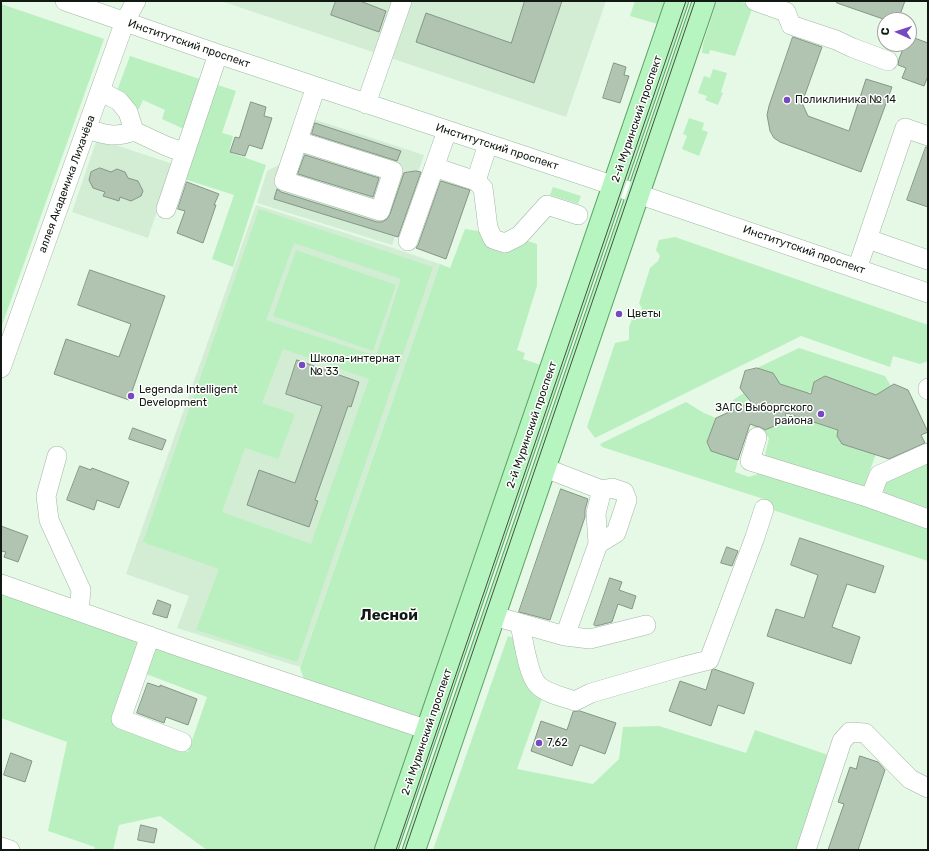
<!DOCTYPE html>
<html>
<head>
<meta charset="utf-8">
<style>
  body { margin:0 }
  #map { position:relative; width:929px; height:851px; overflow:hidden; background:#e5f9e6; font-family:Rubik,sans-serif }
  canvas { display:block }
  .frame { position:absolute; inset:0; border:2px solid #121912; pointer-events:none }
  .north { position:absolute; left:877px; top:12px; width:40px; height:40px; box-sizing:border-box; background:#fff; border:1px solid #a0a3a0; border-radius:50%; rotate:273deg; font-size:11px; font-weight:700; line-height:16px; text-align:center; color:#121912 }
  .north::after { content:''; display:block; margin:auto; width:14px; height:18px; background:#7749c1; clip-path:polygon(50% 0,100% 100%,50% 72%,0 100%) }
</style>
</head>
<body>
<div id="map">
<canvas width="929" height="851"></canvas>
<div class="frame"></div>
<div class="north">С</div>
</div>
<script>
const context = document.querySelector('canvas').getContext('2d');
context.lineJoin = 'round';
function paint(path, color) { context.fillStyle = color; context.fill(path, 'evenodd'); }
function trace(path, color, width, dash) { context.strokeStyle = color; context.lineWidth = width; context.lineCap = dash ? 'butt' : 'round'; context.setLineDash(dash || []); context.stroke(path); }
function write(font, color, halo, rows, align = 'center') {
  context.font = font + ' Rubik,sans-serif'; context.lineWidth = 3; context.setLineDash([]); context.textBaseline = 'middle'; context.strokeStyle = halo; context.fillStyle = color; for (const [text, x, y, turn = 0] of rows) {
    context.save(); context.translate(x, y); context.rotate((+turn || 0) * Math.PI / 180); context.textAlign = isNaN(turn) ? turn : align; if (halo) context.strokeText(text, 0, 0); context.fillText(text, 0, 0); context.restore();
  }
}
paint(new Path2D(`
  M 221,1 L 606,1 L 566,117 Z
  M 301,115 L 424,155 L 392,245 L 257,203 L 267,171 L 286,161 Z
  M 97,139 L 173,164 L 148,238 L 72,212 Z
  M 256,205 L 390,247 L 440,264 L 300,667 L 177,628 L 189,596 L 126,574 Z`), '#d3edd5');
paint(new Path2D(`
  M 635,1 L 669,1 L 661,25 L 630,16 Z
  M 717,1 L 739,1 L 753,6 L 735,56 L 710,50 L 709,54 L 702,53 L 703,44 Z
  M 1,4 L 104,39 L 1,328 Z
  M 130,56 L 236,91 L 222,133 L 233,136 L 229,152 L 266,165 L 233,267 L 212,259 L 234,195 L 172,175 L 186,130 L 162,119 L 165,110 L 143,100 L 139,109 L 126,104 L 115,96 Z
  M 713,69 L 727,73 L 721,92 L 723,93 L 718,105 L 705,100 L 707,96 L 698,93 L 704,76 L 710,78 Z
  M 689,118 L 704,123 L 702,130 L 708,132 L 699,156 L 682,149 L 687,136 L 683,134 Z
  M 553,187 L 581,196 L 578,204 L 550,195 Z
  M 259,209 L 433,267 L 297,662 L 196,630 L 219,569 L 143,542 ZM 294,243 L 401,279 L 376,356 L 266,320 ZM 283,349 L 369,379 L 311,544 L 222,512 L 245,448 L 278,459 L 295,414 L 262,403 Z
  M 465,229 L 511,236 L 537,244 L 537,286 L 517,350 L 525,353 L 523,359 L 544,366 L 425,721 L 304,679 L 300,668 L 440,264 L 450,268 Z
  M 675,237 L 928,325 L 928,361 L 920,364 L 893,356 L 890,367 L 801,336 L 595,438 L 587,427 L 615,343 L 629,340 L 629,327 L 632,319 L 640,314 L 642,308 L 639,303 L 650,268 L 658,261 L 660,256 L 656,250 L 659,240 Z
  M 296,250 L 396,285 L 373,351 L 273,316 Z
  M 799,348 L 885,376 L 891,386 L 876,395 L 825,376 L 814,382 L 812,390 L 808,393 L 780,384 L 773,373 L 757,368 Z
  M 744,393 L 748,399 L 746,404 L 729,412 L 733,400 Z
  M 686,402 L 704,413 L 716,418 L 707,443 L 711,451 L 738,460 L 735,472 L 749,477 L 767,471 L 928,526 L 928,561 L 773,510 L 770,501 L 602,447 L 600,444 Z
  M 791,415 L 838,430 L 837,436 L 842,444 L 876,454 L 864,486 L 767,460 L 765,455 L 769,438 L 763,431 L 784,422 L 785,416 Z
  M 928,461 L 928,512 L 885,495 C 883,489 884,485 889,479 Z
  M 1,592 L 143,641 L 113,723 L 188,752 L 207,697 L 146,674 L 155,645 L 421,734 L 380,850 L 207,850 L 160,816 L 119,825 L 113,850 L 94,850 L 95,847 L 48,831 L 67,742 L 1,718 Z
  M 508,636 L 516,639 L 544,693 L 517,769 L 593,784 L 619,759 L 623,727 L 659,726 L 746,753 L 755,730 L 831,756 L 799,850 L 433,850 Z`), '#baefbf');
const building = new Path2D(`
  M 336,1 L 360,1 L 386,11 L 379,32 L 331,15 Z
  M 525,1 L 562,1 L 534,83 L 416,42 L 426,13 L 511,43 Z
  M 837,1 L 905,1 L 898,20 L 886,20 L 837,3 Z
  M 909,36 L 928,43 L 928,76 L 924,86 L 902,78 L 906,68 L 898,65 L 899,59 L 905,44 L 909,44 Z
  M 793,37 L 822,47 L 802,103 L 808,116 L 849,131 L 866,79 L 892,87 L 861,172 L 780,142 L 774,138 L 770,131 L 767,115 L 769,106 Z
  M 614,63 L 626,67 L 624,75 L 629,76 L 620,103 L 603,98 Z
  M 251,102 L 266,107 L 264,116 L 272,118 L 262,149 L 249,145 L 245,156 L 230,152 L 235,137 L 239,138 Z
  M 315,123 L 401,151 L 397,161 L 312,134 Z
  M 926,147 L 928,147 L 928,207 L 907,200 Z
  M 305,155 L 379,178 L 373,197 L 298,174 Z
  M 100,168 L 111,172 L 117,169 L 125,172 L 128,178 L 138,181 L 143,191 L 141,196 L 131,201 L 120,197 L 119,201 L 103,196 L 105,192 L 93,188 L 89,180 L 91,172 Z
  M 416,171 L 421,172 L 398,237 L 274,199 L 277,189 L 281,192 L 377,222 L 382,222 L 387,219 L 390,214 L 404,173 Z
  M 441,181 L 470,190 L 446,259 L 416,248 L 418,245 Z
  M 187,182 L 219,194 L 214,205 L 216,205 L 203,243 L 177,233 L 185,211 L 178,209 Z
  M 90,270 L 165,296 L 129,400 L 54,374 L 66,339 L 119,357 L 131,324 L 78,305 Z
  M 297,360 L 359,382 L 351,407 L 348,406 L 332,452 L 315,500 L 318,501 L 309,527 L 247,505 L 259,470 L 295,483 L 322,406 L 286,394 Z
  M 757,368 L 773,373 L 780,384 L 811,394 L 814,382 L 825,376 L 876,395 L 894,384 L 908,390 L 928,432 L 921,435 L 925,443 L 889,459 L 842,444 L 837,436 L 838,430 L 786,413 L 784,422 L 765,430 L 760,427 L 755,426 L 750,424 L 738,460 L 711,451 L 707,442 L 716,418 L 751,402 L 740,388 L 745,371 Z
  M 133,428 L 166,440 L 162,450 L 129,439 Z
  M 80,466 L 91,470 L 92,468 L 129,482 L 119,508 L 97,500 L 94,510 L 67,500 Z
  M 561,489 L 588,499 L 585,510 L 585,517 L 550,620 L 519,612 Z
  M 1,526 L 28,536 L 18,562 L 4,557 L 6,552 L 1,551 Z
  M 800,538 L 884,566 L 875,593 L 847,584 L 832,627 L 860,637 L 851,664 L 767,636 L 776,609 L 804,618 L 818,575 L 791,565 Z
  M 727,547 L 738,551 L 732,566 L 721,563 Z
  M 610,578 L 622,582 L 619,590 L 636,596 L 632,609 L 618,604 L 612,622 L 596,626 L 594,625 Z
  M 158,600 L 171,605 L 167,618 L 153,614 Z
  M 714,669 L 754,683 L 744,714 L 718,705 L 711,726 L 669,711 L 680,681 L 706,690 L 712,670 Z
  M 148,683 L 160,687 L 160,685 L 197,699 L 188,725 L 166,717 L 164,723 L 137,713 Z
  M 580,711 L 616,723 L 605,754 L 580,745 L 572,766 L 531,751 L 541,721 L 567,730 L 573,712 Z
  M 11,753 L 32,761 L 25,782 L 4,775 Z
  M 860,756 L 878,762 L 885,770 L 858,850 L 828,850 L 844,804 L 838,802 L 850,767 L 856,769 Z
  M 141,825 L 157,829 L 154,843 L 138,840 Z`);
paint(building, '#b0c4b1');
trace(building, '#849785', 1);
const minor = new Path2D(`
  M 65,1 L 218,54 L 588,177 L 928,293
  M 755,1 L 786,12 L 791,25 L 836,40 L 853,48 L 888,61
  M 100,91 L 119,101 L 128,112 L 134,131
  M 366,104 L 402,1
  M 87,129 C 107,135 114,138 134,131 L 166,146 L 185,153
  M 298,141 L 393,171 L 380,211 L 284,181 C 295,150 305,118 316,87
  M 488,144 L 476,181 L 483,188 L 488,228 L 493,239 L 505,243 L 519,236 L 547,205 L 578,215
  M 434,167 L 476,181
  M 166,209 L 218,54
  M 868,239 L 928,260
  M 408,241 L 447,131
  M 857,269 L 905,128 L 928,136
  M 1,368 L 125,21 L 136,1
  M 928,388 L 928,390
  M 757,437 L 750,461 L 870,498 L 928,519
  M 57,456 L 46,496 L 49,520 L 81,590 L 79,611
  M 870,498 L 879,475 L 928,453
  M 598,544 L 616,533 L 627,500 L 624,492 L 612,488 L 602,490
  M 1,584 L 183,648 L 428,730
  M 494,616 L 565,636 L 598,544 L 596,513 L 602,490 L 545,468
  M 520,624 C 523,638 528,676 538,685 C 547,694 564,697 575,701 L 591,693 L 681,667 L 709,660 L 755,537 L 764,509
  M 150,636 L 121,719 L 182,742
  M 565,636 L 590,639 L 646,625
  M 1,847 L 10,850
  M 806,850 L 842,741 L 850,732 L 865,733 L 910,779 L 928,788`);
const major = new Path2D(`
  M 386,850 L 677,1
  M 414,850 L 704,1`);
trace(minor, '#a2b6a4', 20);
trace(major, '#5da366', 24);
trace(minor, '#fff', 19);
trace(major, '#b6f5bf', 22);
trace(new Path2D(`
  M 396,850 L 686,1
  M 405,850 L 695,1`), '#454f45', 1);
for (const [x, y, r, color] of [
  [787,100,4,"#7749c1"],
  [619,314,4,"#7749c1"],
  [302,365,4,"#7749c1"],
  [131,396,4,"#7749c1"],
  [821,414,4,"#7749c1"],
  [539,743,4,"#7749c1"]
]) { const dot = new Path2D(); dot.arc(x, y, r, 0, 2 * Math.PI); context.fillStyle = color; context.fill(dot); trace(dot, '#fff', 1.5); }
write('11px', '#121912', '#fff', [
  ["Институтский проспект",189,44,19],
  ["2-й Муринский проспект",637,119,-71],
  ["Институтский проспект",497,147,18],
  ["аллея Академика Лихачёва",67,184,-70],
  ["Институтский проспект",804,250,19],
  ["2-й Муринский проспект",532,425,-71],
  ["2-й Муринский проспект",427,732,-71]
]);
write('11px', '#121912', '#fff', [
  ["Поликлиника № 14",795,100],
  ["Цветы",627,314],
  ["Школа-интернат",310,359],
  ["№ 33",310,372],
  ["Legenda Intelligent",139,390],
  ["Development",139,403],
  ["ЗАГС Выборгского",813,408,"right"],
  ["района",813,421,"right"],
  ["7,62",547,743]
], 'left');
write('bold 15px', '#121912', '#fff', [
  ["Лесной",389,616]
]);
</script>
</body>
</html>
